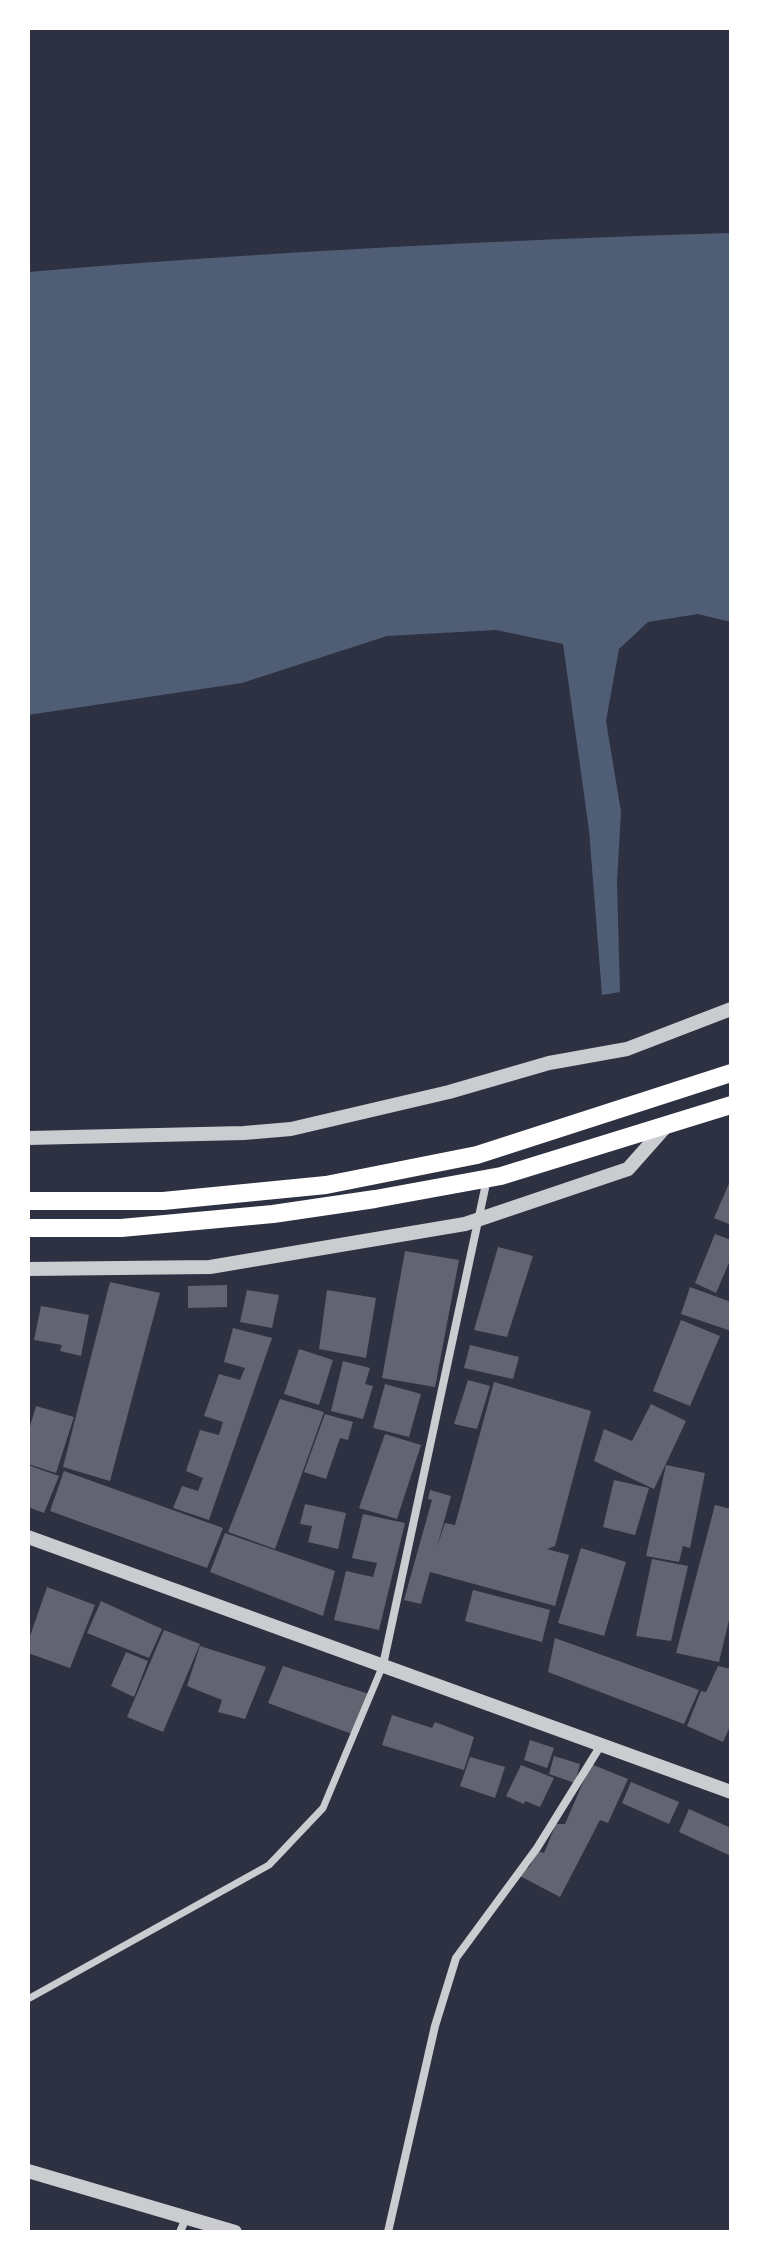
<!DOCTYPE html>
<html>
<head>
<meta charset="utf-8">
<style>
  body { margin:0 }
  #map { position:relative; width:759px; height:2260px; overflow:hidden; background:#2d3142; font-family:Montserrat,sans-serif }
  canvas { display:block }
  .frame { position:absolute; inset:0; border:30px solid #fff; pointer-events:none }
</style>
</head>
<body>
<div id="map">
<canvas width="759" height="2260"></canvas>
<div class="frame"></div>
</div>
<script>
const context = document.querySelector('canvas').getContext('2d');
context.lineJoin = 'round';
function paint(path, color) { context.fillStyle = color; context.fill(path, 'evenodd'); }
function trace(path, color, width, dash) { context.strokeStyle = color; context.lineWidth = width; context.lineCap = dash ? 'butt' : 'round'; context.setLineDash(dash || []); context.stroke(path); }
paint(new Path2D(`
  M 731,233 L 731,622 L 698,614 L 648,622 L 619,649 L 606,721 L 621,812 L 617,882 L 620,992 L 602,995 L 589,830 L 563,644 L 496,630 L 387,636 L 242,683 L 28,715 L 28,272 C 262,252 496,240 731,233 Z`), '#4f5d75');
paint(new Path2D(`
  M 731,1179 L 731,1225 L 714,1218 Z
  M 715,1234 L 731,1240 L 731,1258 L 716,1293 L 695,1283 Z
  M 498,1247 L 533,1256 L 507,1337 L 474,1330 Z
  M 405,1251 L 459,1260 L 435,1387 L 382,1378 Z
  M 110,1282 L 160,1293 L 110,1481 L 63,1467 Z
  M 227,1285 L 227,1307 L 188,1308 L 188,1286 Z
  M 690,1287 L 731,1302 L 731,1331 L 681,1314 Z
  M 247,1290 L 279,1295 L 272,1328 L 240,1322 Z
  M 327,1290 L 376,1298 L 366,1358 L 319,1349 Z
  M 41,1306 L 89,1315 L 81,1356 L 60,1351 L 62,1345 L 34,1340 Z
  M 681,1320 L 720,1336 L 690,1406 L 653,1391 Z
  M 233,1328 L 272,1338 L 209,1520 L 173,1508 L 182,1486 L 198,1491 L 203,1478 L 186,1471 L 200,1430 L 219,1435 L 223,1422 L 204,1416 L 219,1374 L 240,1380 L 245,1368 L 224,1362 Z
  M 470,1345 L 519,1357 L 513,1379 L 464,1368 Z
  M 299,1349 L 333,1360 L 319,1405 L 284,1394 Z
  M 343,1361 L 370,1368 L 365,1384 L 373,1386 L 363,1419 L 331,1411 Z
  M 468,1380 L 490,1386 L 477,1429 L 454,1424 Z
  M 494,1382 L 591,1411 L 555,1546 L 547,1549 L 569,1555 L 555,1606 L 430,1572 L 421,1604 L 404,1600 L 432,1500 L 428,1499 L 430,1490 L 451,1496 L 437,1547 L 445,1523 L 455,1525 Z
  M 385,1384 L 421,1394 L 409,1437 L 373,1428 Z
  M 280,1399 L 324,1412 L 275,1549 L 228,1532 Z
  M 651,1404 L 686,1421 L 654,1489 L 594,1461 L 604,1429 L 632,1441 Z
  M 36,1406 L 74,1417 L 56,1473 L 28,1464 L 28,1433 Z
  M 325,1414 L 353,1422 L 348,1440 L 340,1438 L 326,1479 L 304,1472 Z
  M 385,1434 L 421,1445 L 397,1519 L 359,1508 Z
  M 28,1465 L 59,1476 L 44,1513 L 28,1507 Z
  M 666,1465 L 705,1473 L 690,1548 L 683,1546 L 679,1562 L 646,1556 Z
  M 64,1471 L 223,1528 L 207,1568 L 50,1511 Z
  M 614,1480 L 649,1488 L 635,1535 L 603,1527 Z
  M 305,1504 L 346,1513 L 338,1549 L 308,1542 L 312,1526 L 300,1524 Z
  M 715,1505 L 731,1509 L 731,1612 L 719,1662 L 676,1653 Z
  M 363,1514 L 405,1523 L 379,1630 L 334,1620 L 346,1571 L 373,1577 L 377,1563 L 352,1558 Z
  M 225,1533 L 335,1571 L 323,1616 L 210,1572 Z
  M 581,1548 L 626,1562 L 604,1636 L 558,1623 Z
  M 652,1559 L 688,1566 L 671,1641 L 636,1636 Z
  M 47,1587 L 95,1605 L 70,1668 L 28,1653 L 28,1642 Z
  M 473,1590 L 550,1610 L 542,1642 L 465,1621 Z
  M 101,1601 L 162,1629 L 149,1658 L 87,1633 Z
  M 164,1630 L 200,1644 L 163,1732 L 127,1717 Z
  M 555,1638 L 699,1690 L 684,1724 L 548,1672 Z
  M 200,1646 L 266,1667 L 245,1719 L 218,1712 L 222,1700 L 187,1686 Z
  M 126,1652 L 148,1661 L 134,1697 L 111,1686 Z
  M 283,1666 L 369,1694 L 352,1734 L 268,1703 Z
  M 718,1666 L 731,1669 L 731,1724 L 723,1742 L 687,1726 L 701,1691 L 706,1692 Z
  M 392,1715 L 432,1728 L 435,1722 L 474,1737 L 464,1770 L 382,1745 Z
  M 530,1740 L 554,1748 L 547,1768 L 524,1760 Z
  M 554,1756 L 580,1764 L 575,1783 L 549,1774 Z
  M 470,1757 L 505,1767 L 495,1798 L 460,1786 Z
  M 591,1764 L 628,1779 L 608,1823 L 600,1820 L 560,1897 L 518,1875 L 530,1866 L 537,1851 L 544,1853 L 556,1824 L 565,1824 Z
  M 521,1765 L 554,1778 L 540,1807 L 525,1801 L 524,1804 L 506,1796 Z
  M 631,1782 L 679,1802 L 669,1824 L 622,1803 Z
  M 689,1809 L 731,1828 L 731,1856 L 679,1832 Z`), '#626471');
trace(new Path2D(`
  M 28,1999 L 269,1865 L 323,1808 L 383,1665`), '#caccd0', 7);
trace(new Path2D(`
  M 383,1665 L 487,1179
  M 180,2232 L 186,2218
  M 388,2232 L 435,2026 L 456,1958 L 537,1848 L 601,1745`), '#caccd0', 8);
trace(new Path2D(`
  M 28,1138 L 244,1133 L 291,1129 L 449,1092 L 549,1063 L 627,1049 L 731,1009
  M 28,1269 L 210,1267 L 465,1224 L 628,1169 L 667,1125
  M 28,1537 L 731,1792
  M 28,2171 L 235,2232`), '#caccd0', 14);
trace(new Path2D(`
  M 28,1201 L 163,1201 L 326,1185 L 477,1155 L 731,1073
  M 28,1228 L 121,1228 L 273,1214 L 375,1199 L 501,1176 L 731,1105`), '#fff', 18);
</script>
</body>
</html>
